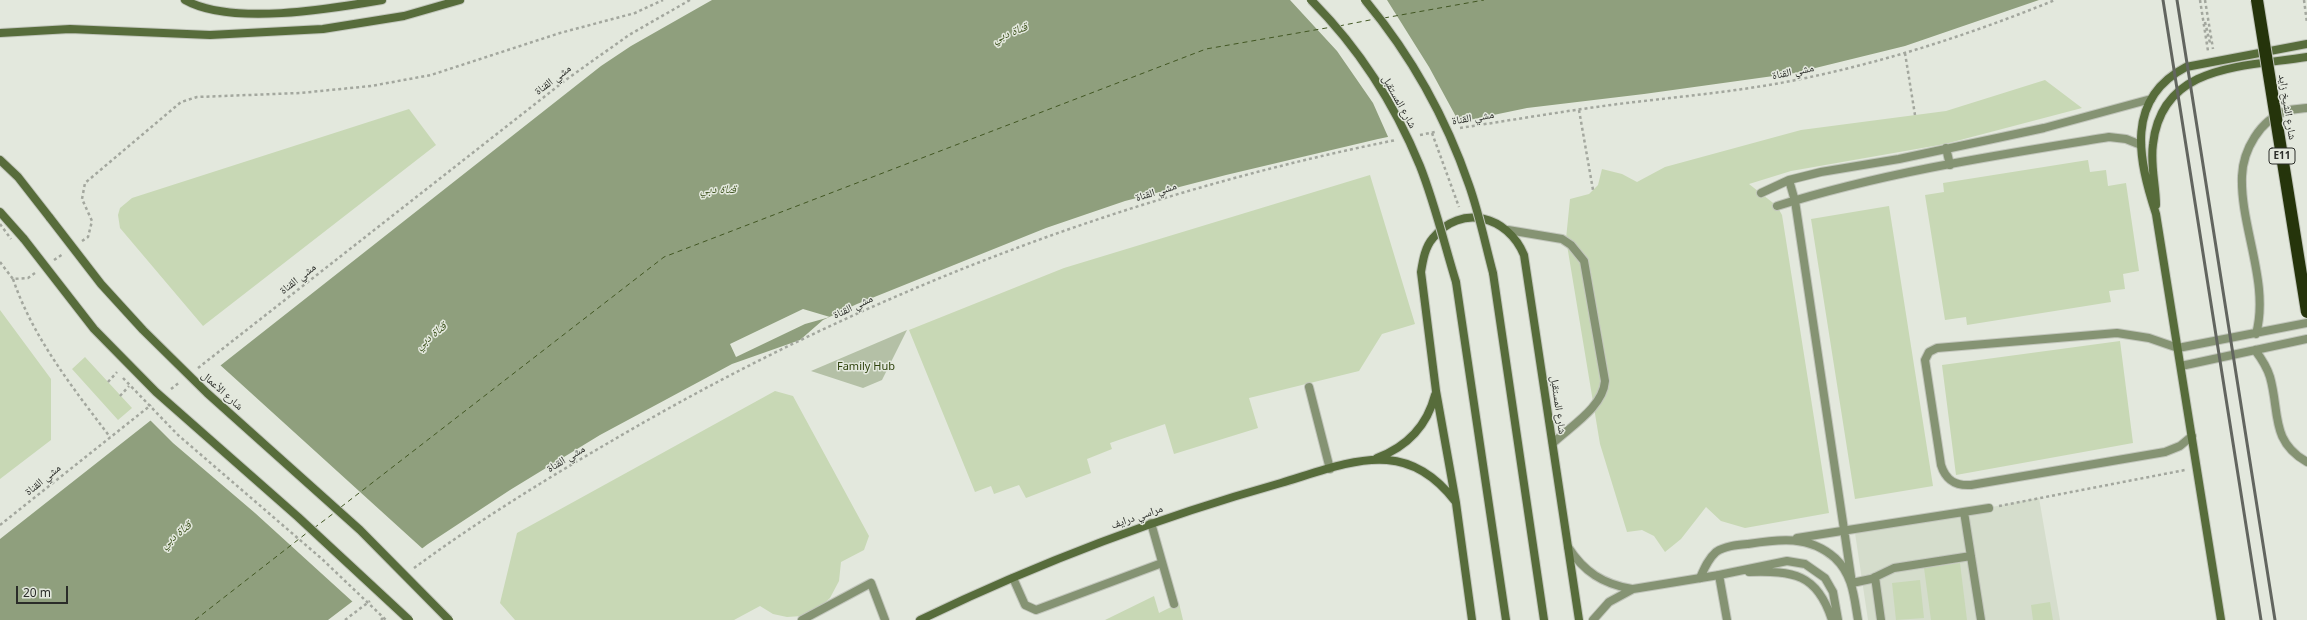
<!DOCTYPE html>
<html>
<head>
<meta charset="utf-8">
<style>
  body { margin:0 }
  #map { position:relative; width:2307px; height:620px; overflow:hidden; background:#e3e8dd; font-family:"Noto Sans",sans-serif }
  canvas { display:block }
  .scale { position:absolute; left:16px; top:586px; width:52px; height:18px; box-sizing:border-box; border:2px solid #2a2c28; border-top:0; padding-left:5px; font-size:12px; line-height:14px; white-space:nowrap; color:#2a2c28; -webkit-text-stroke:3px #e3e8dd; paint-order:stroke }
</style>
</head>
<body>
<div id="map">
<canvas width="2307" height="620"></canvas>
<div class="scale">20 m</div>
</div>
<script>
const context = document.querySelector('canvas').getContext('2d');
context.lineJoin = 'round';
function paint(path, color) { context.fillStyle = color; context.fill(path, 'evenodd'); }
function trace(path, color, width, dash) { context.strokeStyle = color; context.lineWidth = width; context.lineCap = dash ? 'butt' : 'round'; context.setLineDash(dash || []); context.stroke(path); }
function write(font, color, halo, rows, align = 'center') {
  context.font = font + ' "Noto Sans","Noto Naskh Arabic",sans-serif'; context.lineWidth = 3; context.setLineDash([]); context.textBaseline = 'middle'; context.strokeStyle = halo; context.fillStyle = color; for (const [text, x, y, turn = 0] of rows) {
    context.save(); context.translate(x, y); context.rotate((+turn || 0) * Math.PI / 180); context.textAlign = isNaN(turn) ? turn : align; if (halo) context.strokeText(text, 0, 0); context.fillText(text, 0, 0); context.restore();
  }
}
paint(new Path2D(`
  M 2039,498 L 2060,620 L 1868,620 L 1855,533 Z`), '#d5ddcc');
paint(new Path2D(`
  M 907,330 L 882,380 L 863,388 L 811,371 Z`), '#b4c0a6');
paint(new Path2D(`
  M 712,0 L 2039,0 L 1905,46 L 1795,73 L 1644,94 L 1527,108 L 1378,139 L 1226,175 L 1125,201 L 1046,228 L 857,304 L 823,320 L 800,340 L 732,364 L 667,399 L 600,435 L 510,490 L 428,544 L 328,620 L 0,620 L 0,539 L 601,66 L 631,46 Z`), '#8f9f7d');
paint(new Path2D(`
  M 1290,0 L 1387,0 L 1429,67 L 1460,124 L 1389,139 L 1373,103 L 1337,51 Z
  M 803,309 L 830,317 L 805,324 L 736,357 L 730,344 Z
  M 219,364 L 229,373 L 424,550 L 354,603 L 255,513 L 173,443 L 149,419 Z`), '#e3e8dd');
trace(new Path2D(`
  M 1384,18 L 1484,0
  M 1339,26 L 1375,19
  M 341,507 L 664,257 L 1206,49 L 1332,27
  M 314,528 L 334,513
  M 195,620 L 308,532`), '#425723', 1, [5, 4]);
paint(new Path2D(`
  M 2045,80 L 2082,108 L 1945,144 L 1791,171 L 1749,184 L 1777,206 L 1782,215 L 1829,513 L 1745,528 L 1721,521 L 1706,507 L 1681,539 L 1665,552 L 1654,536 L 1642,530 L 1627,532 L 1600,444 L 1566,239 L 1570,199 L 1589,194 L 1598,185 L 1602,169 L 1622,174 L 1637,182 L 1665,167 L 1801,130 L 1946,111 Z
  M 409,109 L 436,145 L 203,326 L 120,228 L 118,215 L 120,208 L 132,198 Z
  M 2088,160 L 2090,172 L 2106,170 L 2108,186 L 2126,183 L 2139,271 L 2123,274 L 2125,289 L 2109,291 L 2111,302 L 1967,325 L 1966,317 L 1945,320 L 1925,195 L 1944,192 L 1943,183 Z
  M 1370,175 L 1415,324 L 1382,334 L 1359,371 L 1249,398 L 1258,428 L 1174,454 L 1165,424 L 1110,443 L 1112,449 L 1087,459 L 1091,473 L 1026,498 L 1019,485 L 994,494 L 991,486 L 975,492 L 909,330 L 1064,268 Z
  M 1889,206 L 1933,486 L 1855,499 L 1811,219 Z
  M 0,310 L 51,379 L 51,440 L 0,479 Z
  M 2120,341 L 2133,443 L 1956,475 L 1942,365 Z
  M 85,357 L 132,408 L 118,420 L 72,369 Z
  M 775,391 L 793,396 L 869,536 L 864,550 L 841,562 L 839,581 L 830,598 L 816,611 L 802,616 L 787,617 L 773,614 L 760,606 L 734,620 L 515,620 L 500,603 L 517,533 Z
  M 1960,563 L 1967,620 L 1931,620 L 1924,568 Z
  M 1920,580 L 1924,618 L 1896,620 L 1892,583 Z
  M 1154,596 L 1159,613 L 1179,603 L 1183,620 L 1105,620 Z
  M 2050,602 L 2053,620 L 2033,620 L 2031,605 Z`), '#c8d8b5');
const lane = new Path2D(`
  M 1946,148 L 1950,165
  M 1789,180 L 1795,201 L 1852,583 L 1871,579 L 1894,568 L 1971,556
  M 1761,193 L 1789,180 L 1821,172 L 1899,159 L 2044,128 L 2151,99
  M 1777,206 C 1885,172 1998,155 2109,137 L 2126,139 L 2141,145
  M 1508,230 L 1562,239 L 1571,245 L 1584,261 L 1605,381 C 1603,407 1571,426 1553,443
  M 2256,334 C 2270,283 2240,227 2242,176 C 2243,150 2260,120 2286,111 C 2292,109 2300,109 2307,108
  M 2255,350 C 2261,358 2267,367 2270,377 C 2280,412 2270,441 2307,462
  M 2181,366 L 2307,339
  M 1309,387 L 1330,469
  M 2192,436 L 2180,446 L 2165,452 L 1971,485 C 1956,486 1946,481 1941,465 L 1925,360 L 1929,352 L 1937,348 L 2117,333 L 2149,338 L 2178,348 L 2307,323
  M 1964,512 L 1981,620
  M 1151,523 L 1174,604
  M 1797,538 L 1989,508
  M 1719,575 L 1727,620
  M 1875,577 L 1881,620
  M 1013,578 L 1025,605 L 1036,610 L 1162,563
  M 1700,578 C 1704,569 1708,559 1716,552 C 1725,546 1737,545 1748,544 C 1779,539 1809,535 1835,558 C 1853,575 1854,597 1858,620
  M 802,620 L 871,583 L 885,620`);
const street = new Path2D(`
  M 1568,547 C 1584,572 1603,584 1632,589
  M 1749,572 C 1793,571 1817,573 1832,620
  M 1593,620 L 1609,602 L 1633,589 L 1719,575 L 1787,561 L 1805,564 L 1825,578 L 1833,592 L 1838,620`);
const secondary = new Path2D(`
  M 185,0 C 231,26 330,9 382,0
  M 0,33 L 70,29 L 210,35 L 323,29 L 404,16 L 460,0
  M 0,160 L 18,177 L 50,218
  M 2156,205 C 2156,185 2150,165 2153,144 C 2162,63 2245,67 2307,57
  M 0,212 L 24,239
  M 1493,273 L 1544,620
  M 1456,282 L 1506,620
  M 1377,458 C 1406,447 1427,426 1435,395
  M 920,620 C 1036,564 1156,518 1281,483 C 1312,474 1354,457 1387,460 C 1415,462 1438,479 1455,501
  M 1472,620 L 1456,503 L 1436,391 L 1421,272 C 1423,260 1425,247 1433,238 C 1461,203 1508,216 1524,255 L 1579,620
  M 2221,620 L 2156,214 C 2138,159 2125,99 2186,67 L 2307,44`);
trace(lane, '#c2c6bc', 10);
trace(street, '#c2c6bc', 10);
trace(secondary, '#c2c6bc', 10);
trace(new Path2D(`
  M 2200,0 L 2208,51
  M 2205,0 L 2213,49
  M 2304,0 L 2307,23
  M 2205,22 L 2210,43
  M 1905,53 L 1915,115
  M 1579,110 L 1593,190
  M 1460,128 C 1512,120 1565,111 1618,104 C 1676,97 1734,92 1791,81 C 1882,63 1969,35 2055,0
  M 1432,133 L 1459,207
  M 1420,135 L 1435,132
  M 82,241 L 88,237 L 92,221 L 82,199 L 85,183 L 181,102 L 197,97 L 300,93 L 371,86 L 431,75 L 560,33 L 635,13 L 663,0
  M 54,260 L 63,254
  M 0,262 L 13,279 L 28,278 L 35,273
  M 13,279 C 33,338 73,388 110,437
  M 198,368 L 567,79 L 629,35 L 690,0
  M 108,382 L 117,372
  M 171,389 L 180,382
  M 120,396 L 129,386
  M 1999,506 L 2185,470
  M 0,525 L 151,405
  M 414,568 C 478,521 546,479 615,439 C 857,297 1121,195 1396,140
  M 345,620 L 370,601
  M 381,620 L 383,618`), '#a3a79e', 2.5, [3, 3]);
trace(lane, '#859373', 8);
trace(street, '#859373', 8);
trace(secondary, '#576c3b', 8);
trace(new Path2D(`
  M 2163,0 L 2261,620
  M 2177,0 L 2275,620`), '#62655f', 3);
const secondaryBridge = new Path2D(`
  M 1311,0 C 1358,47 1395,105 1420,166 C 1435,204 1444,243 1456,282
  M 1365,0 C 1410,54 1446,118 1469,185 C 1479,213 1485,243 1493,273
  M 50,218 L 101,284 L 143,330 L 207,393 L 360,530 L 449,620
  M 24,239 L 94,329 L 156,392 L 298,517 L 409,620`);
const highwayBridge = new Path2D(`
  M 2257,0 L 2307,312`);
trace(secondaryBridge, '#c2c6bc', 10, []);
trace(highwayBridge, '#c2c6bc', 14, []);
trace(new Path2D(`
  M 0,224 L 11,239
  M 123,378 L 178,435 L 322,559 L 386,620`), '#a3a79e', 2.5, [3, 3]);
trace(secondaryBridge, '#576c3b', 8);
trace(highwayBridge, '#25340b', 12);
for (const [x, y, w] of [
  [2282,156,26]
]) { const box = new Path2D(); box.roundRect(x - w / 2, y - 8, w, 16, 3); context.fillStyle = '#e3e8dd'; context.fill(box); trace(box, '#2a2c28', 1); }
write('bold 10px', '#2a2c28', null, [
  ["E11",2282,156]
]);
write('11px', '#2a2c28', '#e3e8dd', [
  ["مشي القناة",1793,72,-11],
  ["مشي القناة",553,80,-37],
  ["شارع المستقبل",1399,102,61],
  ["شارع الشيخ زايد",2287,107,81],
  ["مشي القناة",1473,118,-9],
  ["مشي القناة",1156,192,-17],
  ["مشي القناة",298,279,-38],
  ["مشي القناة",853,307,-25],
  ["شارع الأعمال",222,391,42],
  ["شارع المستقبل",1558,405,82],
  ["مشي القناة",566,459,-31],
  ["مشي القناة",43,480,-39],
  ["مراسي درايف",1137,517,-19]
]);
write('11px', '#2f430d', '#e3e8dd', [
  ["Family Hub",866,367]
]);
write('italic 12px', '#425723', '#e3e8dd', [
  ["قناة دبي",1010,33,-21],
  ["قناة دبي",718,190],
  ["قناة دبي",431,336,-38],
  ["قناة دبي",176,535,-38]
]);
</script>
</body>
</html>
